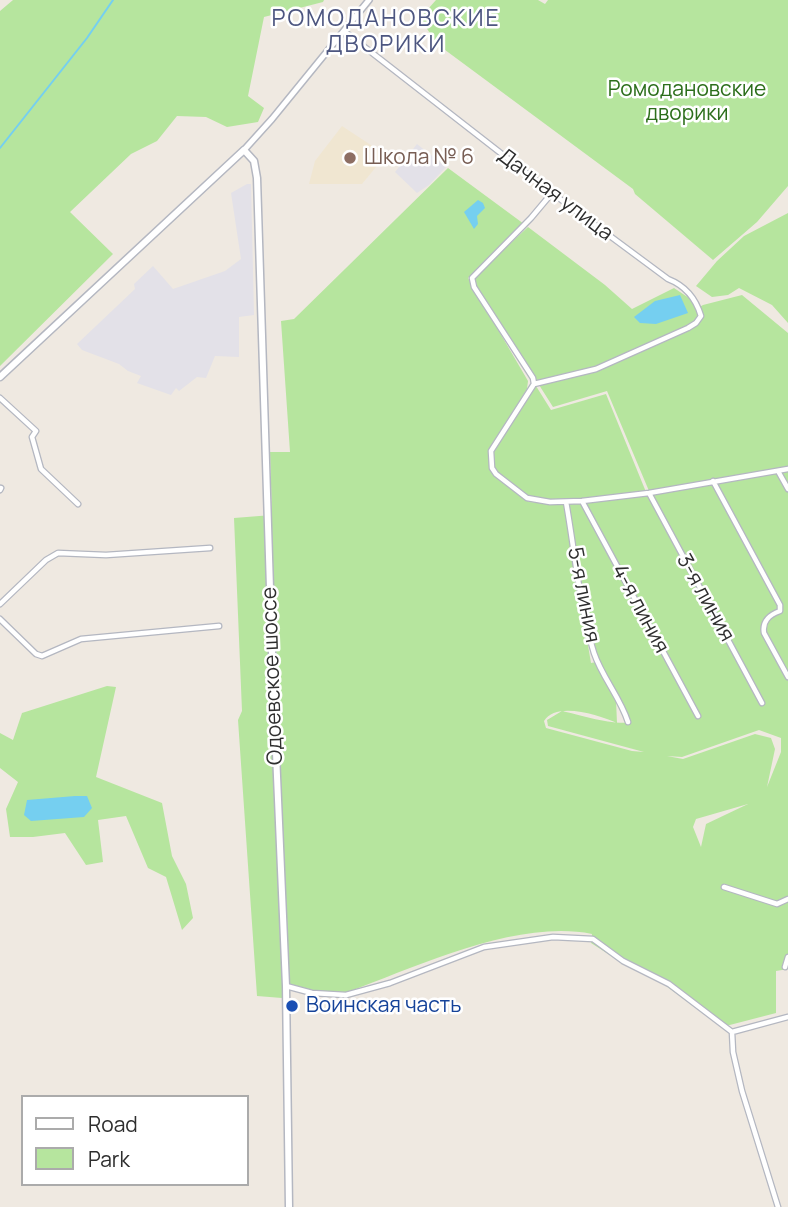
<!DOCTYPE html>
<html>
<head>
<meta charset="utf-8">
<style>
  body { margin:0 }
  #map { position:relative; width:788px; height:1207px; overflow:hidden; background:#efe9e1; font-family:Manrope,sans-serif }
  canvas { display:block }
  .legend { position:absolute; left:21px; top:1095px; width:228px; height:91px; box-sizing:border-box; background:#fff; border:2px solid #ababab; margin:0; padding:9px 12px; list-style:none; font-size:21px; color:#2e2e2e }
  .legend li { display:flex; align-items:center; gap:14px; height:35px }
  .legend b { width:35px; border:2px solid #ababab }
</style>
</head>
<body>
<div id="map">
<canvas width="788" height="1207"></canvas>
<ul class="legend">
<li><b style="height:9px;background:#fff"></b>Road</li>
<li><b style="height:19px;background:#b6e59e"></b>Park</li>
</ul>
</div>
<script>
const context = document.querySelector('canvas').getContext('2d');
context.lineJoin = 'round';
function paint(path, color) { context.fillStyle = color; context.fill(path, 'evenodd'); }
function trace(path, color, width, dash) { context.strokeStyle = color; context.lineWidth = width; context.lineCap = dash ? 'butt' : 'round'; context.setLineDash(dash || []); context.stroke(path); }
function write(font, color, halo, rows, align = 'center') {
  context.font = font + ' Manrope,sans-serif'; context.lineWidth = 5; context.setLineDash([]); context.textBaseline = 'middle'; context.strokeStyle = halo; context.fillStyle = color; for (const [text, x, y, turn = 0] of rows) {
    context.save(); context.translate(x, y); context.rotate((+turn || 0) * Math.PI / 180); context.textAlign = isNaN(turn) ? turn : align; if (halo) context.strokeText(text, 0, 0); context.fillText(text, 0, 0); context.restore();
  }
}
paint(new Path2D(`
  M 417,144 L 446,167 L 429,185 L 417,193 L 395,172 Z
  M 247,184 L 251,184 L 254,315 L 239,317 L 239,357 L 215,356 L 206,378 L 197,377 L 179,391 L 176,388 L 171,395 L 137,383 L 141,376 L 128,371 L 119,364 L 82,350 L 77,344 L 135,289 L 134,284 L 153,266 L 173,289 L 225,271 L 241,259 L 231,193 Z`), '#e3e1e8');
paint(new Path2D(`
  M 342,126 L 386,155 L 362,184 L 309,184 L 315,161 Z`), '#f0e6d1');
paint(new Path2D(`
  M 13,0 L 324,0 L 323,2 L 264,17 L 248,96 L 264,108 L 258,122 L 227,127 L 206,117 L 177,116 L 157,141 L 131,154 L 70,212 L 113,254 L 0,366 L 0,11 Z
  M 436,0 L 538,0 L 545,4 L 548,0 L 788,0 L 788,186 L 757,222 L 713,260 L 635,194 L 633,189 L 437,44 L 420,18 Z
  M 448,168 L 524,224 L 468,278 L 528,381 L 527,389 L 489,452 L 489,465 L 497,477 L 529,502 L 564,504 L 591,663 L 596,662 L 616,700 L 617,723 C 599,715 556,701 544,721 L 546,728 L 632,751 L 644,752 L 548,726 L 547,720 L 562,711 C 580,715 615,726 631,722 L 627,712 L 596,656 L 589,633 L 568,504 L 788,470 L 788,969 L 776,971 L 776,1013 L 722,1027 L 662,983 L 627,966 L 591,943 L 592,934 C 517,919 419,966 348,992 L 328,994 L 282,982 L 282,998 L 257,996 L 238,720 L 242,711 L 234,518 L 272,515 L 270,452 L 290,452 L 281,321 L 294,319 ZM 759,730 L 781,738 L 781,752 L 767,787 L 775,749 L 771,738 L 755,734 L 683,759 L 667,756 L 682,757 ZM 748,804 L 706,824 L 701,847 L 693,827 L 696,819 Z
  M 788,213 L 788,323 L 772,305 L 739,288 L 728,295 L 712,297 L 696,286 L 717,261 L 744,236 Z
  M 528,227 L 605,285 L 632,309 L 674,288 L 692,300 L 696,309 L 703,305 L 742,295 L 788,333 L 788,467 L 649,491 L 607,391 L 553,407 L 474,282 L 476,275 Z
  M 536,386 L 551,410 L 606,394 L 646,492 C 612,496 559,509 527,495 C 516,490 506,479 496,472 C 481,450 523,405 536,386 Z
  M 107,686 L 116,687 L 96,777 L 162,803 L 172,856 L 186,884 L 193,918 L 182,930 L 166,877 L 148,868 L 126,816 L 98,820 L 103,862 L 86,865 L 65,833 L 33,837 L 10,837 L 6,809 L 18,782 L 0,768 L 0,733 L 13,740 L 22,713 Z`), '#b6e59e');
paint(new Path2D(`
  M 478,200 L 483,203 L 485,208 L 477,216 L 478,224 L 474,229 L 464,212 Z
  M 680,295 L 688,313 L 656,324 L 640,323 L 634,317 L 655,301 Z
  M 75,796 L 87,796 L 92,808 L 84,817 L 31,821 L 24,815 L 27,800 Z`), '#75cff0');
trace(new Path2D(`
  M 0,148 L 87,38 L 113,0`), '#75cff0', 2);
const minor = new Path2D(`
  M 344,31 L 552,193 L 668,279 C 686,286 696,299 701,316 L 696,323 L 688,328 L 596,369 L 534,384
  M 552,193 L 531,218 L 472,278 L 474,287 L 533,378 L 534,384 L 491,451 L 492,468 L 496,474 L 527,498 L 550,502 L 582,501 L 649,493 L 788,469
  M 0,398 L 36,431 L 32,437 L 41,469 L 78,504
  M 778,471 L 788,489
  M 713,481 L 780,605 L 780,611 C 769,615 762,621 764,633 L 788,677
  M 0,490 L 1,488
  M 649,493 L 762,703
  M 582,501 L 698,716
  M 566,502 C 575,552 579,605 594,653 C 602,677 620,697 628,722
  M 0,604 L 46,560 L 58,553 L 106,555 L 210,548
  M 0,619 L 36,654 L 42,656 L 81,639 L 219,626
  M 724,887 L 777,904 L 788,899
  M 785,967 L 788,957
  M 286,986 L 312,993 L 346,995 L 390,983 L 484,947 L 553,937 L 593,939 L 623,961 L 669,984 L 732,1032 L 788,1017
  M 732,1032 L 733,1052 L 742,1091 L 778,1207`);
const tertiary = new Path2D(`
  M 244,150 L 272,119 L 369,0`);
const secondary = new Path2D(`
  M 0,377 L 244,150 L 254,161 L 257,178 L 273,683 L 286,986 L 289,1207`);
trace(minor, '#b4b7c1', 7);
trace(tertiary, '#b4b7c1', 8);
trace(secondary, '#b4b7c1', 9);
trace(minor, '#fff', 4.5);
trace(tertiary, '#fff', 5);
trace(secondary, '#fff', 6);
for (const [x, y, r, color] of [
  [350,158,7,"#8d6e63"],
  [292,1006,7,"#1a4fb4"]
]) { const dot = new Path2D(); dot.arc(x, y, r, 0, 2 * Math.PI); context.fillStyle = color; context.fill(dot); trace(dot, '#fff', 2.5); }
write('21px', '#2c6e1b', '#fff', [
  ["Ромодановские",687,90],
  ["дворики",687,114]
]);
write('21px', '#785e54', '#fff', [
  ["Школа № 6",364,158]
], 'left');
write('21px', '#2e2e2e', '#fff', [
  ["Дачная улица",555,195,37],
  ["5-я линия",583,595,79],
  ["3-я линия",705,598,61],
  ["4-я линия",640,609,62],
  ["Одоевское шоссе",273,676,-92]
]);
write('21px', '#164399', '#fff', [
  ["Воинская часть",306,1006]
], 'left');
context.letterSpacing = '2px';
write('23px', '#4d5680', '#fff', [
  ["РОМОДАНОВСКИЕ",386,20],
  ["ДВОРИКИ",386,46]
]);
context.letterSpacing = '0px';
</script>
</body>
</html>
